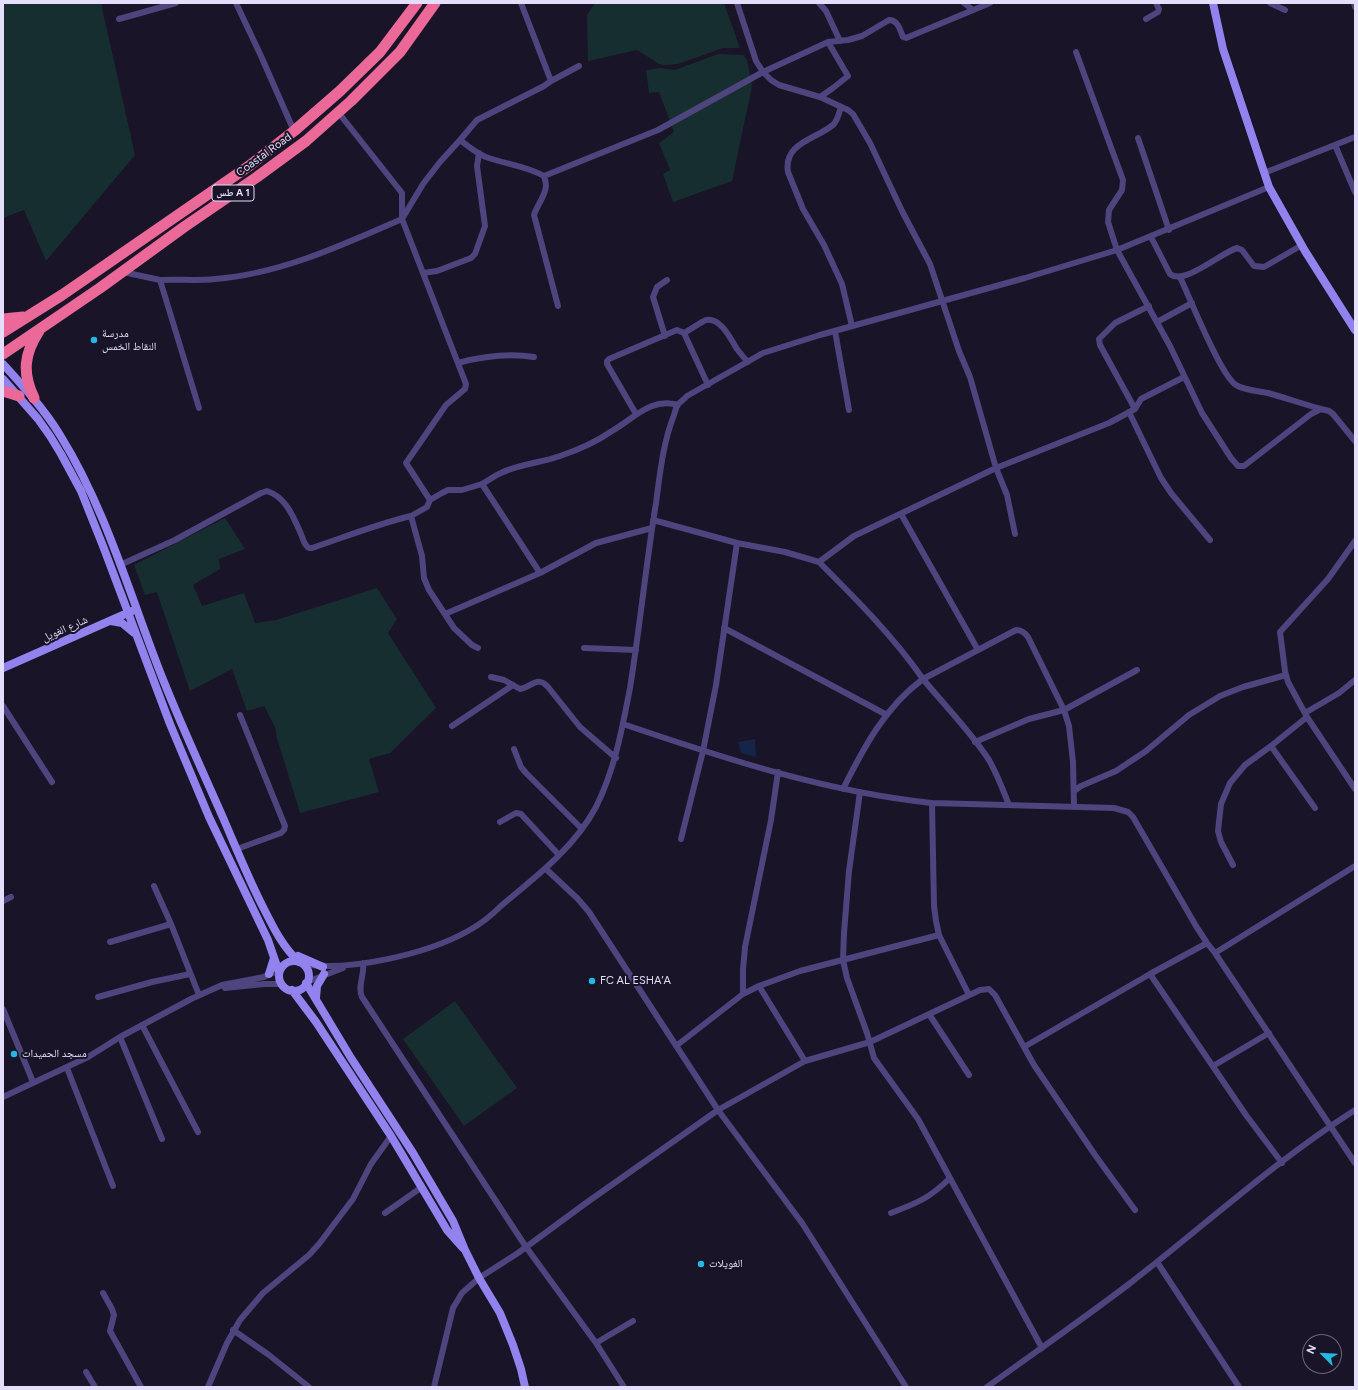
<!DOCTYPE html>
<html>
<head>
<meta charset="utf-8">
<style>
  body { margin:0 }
  #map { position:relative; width:1358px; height:1390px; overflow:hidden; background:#191427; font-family:Figtree,sans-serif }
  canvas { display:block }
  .frame { position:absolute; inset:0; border:4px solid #e4defa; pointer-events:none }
  .north { position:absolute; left:1302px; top:1334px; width:40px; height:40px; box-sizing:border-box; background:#191427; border:1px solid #6a657b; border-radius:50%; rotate:294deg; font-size:11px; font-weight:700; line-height:16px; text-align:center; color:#e4defa }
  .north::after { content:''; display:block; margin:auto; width:14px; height:18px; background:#24b7e0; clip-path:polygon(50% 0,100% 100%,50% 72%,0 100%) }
</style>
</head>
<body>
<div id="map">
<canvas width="1358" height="1390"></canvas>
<div class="frame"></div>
<div class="north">N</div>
</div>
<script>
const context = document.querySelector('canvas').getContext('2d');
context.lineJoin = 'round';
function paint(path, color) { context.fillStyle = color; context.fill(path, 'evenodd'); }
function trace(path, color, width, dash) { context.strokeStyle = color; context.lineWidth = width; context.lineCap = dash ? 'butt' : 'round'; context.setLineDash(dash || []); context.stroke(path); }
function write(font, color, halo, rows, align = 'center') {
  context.font = font + ' Figtree,"Noto Naskh Arabic",sans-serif'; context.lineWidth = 4; context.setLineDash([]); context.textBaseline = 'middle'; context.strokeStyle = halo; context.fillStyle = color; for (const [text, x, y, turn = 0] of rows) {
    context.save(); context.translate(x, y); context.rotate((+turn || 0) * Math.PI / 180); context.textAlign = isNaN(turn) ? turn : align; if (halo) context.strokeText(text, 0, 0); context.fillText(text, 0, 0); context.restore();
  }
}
paint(new Path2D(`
  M 3,3 L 101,3 L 135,155 L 46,261 L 24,210 L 3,218 Z
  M 595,3 L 724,3 L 740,48 L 723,48 L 678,64 L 665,65 L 659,64 L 637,50 L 588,61 L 587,15 Z
  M 718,54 L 743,55 L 747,60 L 752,86 L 732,181 L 673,202 L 663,174 L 670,170 L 659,143 L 674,132 L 659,92 L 649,93 L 646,70 L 661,68 L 675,70 Z
  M 225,518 L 245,549 L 219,559 L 220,569 L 193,585 L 202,606 L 244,593 L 255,623 L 276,620 L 377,588 L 397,619 L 388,633 L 436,708 L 390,753 L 369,759 L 379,792 L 300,813 L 277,738 L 275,727 L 264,706 L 247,711 L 232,669 L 190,691 L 157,592 L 145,595 L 134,565 Z
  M 455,1001 L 517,1088 L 464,1126 L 403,1039 Z`), '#172e30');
paint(new Path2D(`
  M 755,739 L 756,757 L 741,753 L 738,742 Z`), '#162448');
trace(new Path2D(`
  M 236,3 L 261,56 L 294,131
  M 521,3 L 551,81 L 579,66
  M 737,3 L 756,61 L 763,72 L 828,42 L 848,40 L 862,36 L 889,20 C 898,20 900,30 903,37 L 906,38 L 990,3
  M 819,3 L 826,11 L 840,41
  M 964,3 L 973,10
  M 1270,3 L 1285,10
  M 1354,3 L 1355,7
  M 119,19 L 176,3
  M 1146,19 L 1158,12 L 1159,9 L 1156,3
  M 1076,52 L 1123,180 L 1122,190 L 1109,210 L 1108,222 L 1117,250 L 1170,346 L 1202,413 L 1231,458 L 1238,466 L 1244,466 L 1311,414 L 1321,409 L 1329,411 L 1333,414 L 1355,441
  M 551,81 L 544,86 L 477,120 L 460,140 C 468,146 476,153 486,157 C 505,164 527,166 544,176 C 545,179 546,183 546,186 C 545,197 537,205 534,215 L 558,306
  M 820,97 L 833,88 L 848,76 L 828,42
  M 841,107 C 839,113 838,119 834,124 C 818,139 783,142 788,172 L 803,209 L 824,245 L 842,284 L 852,326
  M 338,112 L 402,193 L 402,219 L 423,184 L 440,162 L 460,140
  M 1138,138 L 1169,230
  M 1335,145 L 1355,192
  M 1264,173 L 1355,137
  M 544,176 L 658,130 L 763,72 L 771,80 L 779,85 L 820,97 L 848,110 L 853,114 L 870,143 L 902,211 L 930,264 L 959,351 L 970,377 L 996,468 L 1007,495 L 1015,534
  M 1151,237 L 1170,274 C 1184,286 1222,252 1237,248 L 1242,250 L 1254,266 L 1264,267 L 1302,245
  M 123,272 L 160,280 L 199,408
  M 423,273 L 437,271 L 471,258 L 475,254 L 485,226 L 477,166 L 479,153
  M 1180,277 C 1189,296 1221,376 1236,385 C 1243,390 1259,391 1268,393 C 1286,398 1303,404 1321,409
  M 160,280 C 178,279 197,281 215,279 C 281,274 342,245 402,219 L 466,384 L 465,389 L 446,405 L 406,463 L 430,500
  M 1157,322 L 1192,303
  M 835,331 L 849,410
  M 684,333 C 690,330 701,322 706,320 C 721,317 731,340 737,349 C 741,354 744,358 748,362
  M 665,336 L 653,297 L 657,287 L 667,280
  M 458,363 C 484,356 508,353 534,357
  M 1135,409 L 1100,345 L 1099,339 L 1115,323 L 1149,306
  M 1129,412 L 1161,478 L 1171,493 L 1210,540
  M 636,414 L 607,364 L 607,361 L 609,359 L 677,330 L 684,333 L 708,385
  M 901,514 L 978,650 L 923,679 C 945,706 970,731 989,760 C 997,774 1003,790 1009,805
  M 653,520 L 737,543 L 785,552 L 819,562
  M 652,528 L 596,543 L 540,573 L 482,484 C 488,481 494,476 501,473 C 519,464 541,463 560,456 C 578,450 596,442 612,431 C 633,419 651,397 678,405
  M 1355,541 L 1328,579 L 1280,632 L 1285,671 L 1288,682 L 1307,717 L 1355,789
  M 120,565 L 175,540 L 261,493 L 267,491 C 286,497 294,518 301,534 C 303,539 304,545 309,548 L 312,548 C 345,537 377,524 411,516
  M 445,614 L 540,573
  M 724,628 L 887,715
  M 478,648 L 472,645 L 454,628 L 429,590 L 424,578 L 422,556 L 411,516 L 427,507 L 430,500 L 442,493 L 448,490 L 462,490 L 482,484
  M 584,648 L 636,650
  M 978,650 L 1016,630 C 1022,630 1025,633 1028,637 L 1064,710 L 1069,726 L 1073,762 L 1074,806
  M 491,677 L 504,680 L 520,689 C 532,687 537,675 548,687 L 580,727 L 616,758
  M 3,706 L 52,782
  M 1305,713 L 1339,693 L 1355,680
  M 623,724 C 723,758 826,792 932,803 L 1114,808 L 1128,812 L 1133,817 L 1196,926 L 1207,943 L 1215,953 L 1355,1163
  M 452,726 L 513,685
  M 975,742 L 1029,719 L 1064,710 L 1137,670
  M 1271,746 L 1315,808
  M 514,749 L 521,767 L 526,773 L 582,829
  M 843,789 C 864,747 885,707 923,679 C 893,636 856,599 819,562 L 854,536 L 996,468 L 1109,423 L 1135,409 L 1141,399 L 1184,377
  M 1074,791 L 1081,786 L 1116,771 L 1146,751 L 1189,715 L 1220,696 L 1243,687 L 1286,675
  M 860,792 L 849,871 L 844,933 L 843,960 L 847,978 L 867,1033 L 874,1058 L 918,1119 L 1042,1348
  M 932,803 L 934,906 L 936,921 L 939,935 L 969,995
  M 500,822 L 516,813 L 521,814 L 559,855
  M 681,839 L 703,751 L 716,685 L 737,543
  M 237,849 L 281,833 L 284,830 L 285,826 L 240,715
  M 1233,865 L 1221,842 L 1218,831 L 1221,804 L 1230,783 L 1245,765 L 1271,746 L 1307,717
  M 546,869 L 578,899 L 589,912 L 718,1110 L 802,1223 L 906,1387
  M 154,886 L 171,924 L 199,995
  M 3,901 L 11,897
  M 110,942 L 171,924
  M 1215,953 L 1355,866
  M 363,963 C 365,975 357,986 362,997 L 526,1247 L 596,1343 L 624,1387
  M 303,964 C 349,972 427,954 468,931 C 481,924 492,915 502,905 C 537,876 574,848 596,807 C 615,769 622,729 630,688 C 640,626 646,564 656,503 C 660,473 663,443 674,415 C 675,412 676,407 678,404 C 681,402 684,399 687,396 L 763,353 L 820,335 L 1025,278 L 1117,250 L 1269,187
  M 1150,974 L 1246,1115 L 1282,1163
  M 307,982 L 343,968
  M 759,986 L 805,1061
  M 225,988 L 264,984 L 282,984
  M 743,994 L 743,970 L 745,947 L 771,820 L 778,772
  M 98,997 L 152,982 L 190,974
  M 3,1009 L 33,1082
  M 929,1014 L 969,1075
  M 142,1025 L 198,1132
  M 120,1037 L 162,1139
  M 676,1046 L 743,994 L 759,986 L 800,971 L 939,935
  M 1024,1047 L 1150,974 L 1207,943
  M 1213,1066 L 1269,1033
  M 67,1068 L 113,1186
  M 3,1097 L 88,1057 L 120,1037 L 191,999 L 222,985 L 264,977 L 272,973 L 279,972
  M 385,1213 L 422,1187
  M 891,1213 C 917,1203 930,1198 950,1178
  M 1157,1262 L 1239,1387
  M 103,1293 L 112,1309 L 114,1315 L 110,1331 L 141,1387
  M 233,1330 L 269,1355 L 309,1387
  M 596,1343 L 633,1321
  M 86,1372 L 95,1387
  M 208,1387 L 227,1343 L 240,1320 L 263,1293 L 309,1255 L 319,1244 L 353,1199 L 371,1164 L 391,1136
  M 434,1387 L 453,1308 L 462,1293 L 479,1278 L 518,1253 L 586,1203 L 718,1110 L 805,1061 L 870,1042 L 980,990 L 989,989 L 995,995 L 1034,1065 L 1095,1155 L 1135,1210
  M 987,1387 C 1034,1353 1083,1319 1129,1284 C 1204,1226 1275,1161 1355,1110`), '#4e457f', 6);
trace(new Path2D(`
  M 1213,3 L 1223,49 L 1269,187 L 1305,251 L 1355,330
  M 3,364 C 23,386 44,409 60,435 C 106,509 130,596 162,677 C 181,725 203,772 224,820 C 237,850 249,880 264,909 C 274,929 283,947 299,962
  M 3,379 L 38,419 L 50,436 L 61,454 L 81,491 L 103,546 L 170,724 L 209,817 L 268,940 L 279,972
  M 111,621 L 122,623 L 134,633
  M 3,668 L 132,611
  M 298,956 L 323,967
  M279 976a15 15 0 1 1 30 0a15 15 0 1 1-30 0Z
  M 269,974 L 274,958
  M 306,983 L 351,1058 L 413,1153 L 453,1221 L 465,1250 L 479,1278 L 500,1313 L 513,1345 L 521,1369 L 525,1387
  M 292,990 L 316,1022 L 391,1136 L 447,1230 L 463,1248
  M 316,998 L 317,986 L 324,974`), '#9182ed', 8);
trace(new Path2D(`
  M 3,319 L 23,317
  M 3,332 L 62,295 L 249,166 L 294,131 L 340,91 L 380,52 L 417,3
  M 3,354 L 100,288 L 184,227 L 257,177 L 306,141 L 351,101 L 400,52 L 435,3
  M 3,391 L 19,396
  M 34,398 C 22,373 24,354 39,331`), '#ea6998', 11);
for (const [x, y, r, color] of [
  [94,340,4,"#24b7e0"],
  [592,981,4,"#24b7e0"],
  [14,1054,4,"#24b7e0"],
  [701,1264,4,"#24b7e0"]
]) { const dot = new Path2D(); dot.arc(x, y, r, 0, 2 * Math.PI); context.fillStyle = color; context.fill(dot); trace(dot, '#191427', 1.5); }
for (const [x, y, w] of [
  [233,193,42]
]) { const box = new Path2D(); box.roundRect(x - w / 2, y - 8, w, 16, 3); context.fillStyle = '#191427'; context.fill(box); trace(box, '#e4defa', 1); }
write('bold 10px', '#e4defa', null, [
  ["طس A 1",233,193]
]);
write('11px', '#e4defa', '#191427', [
  ["Coastal Road",264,155,-36],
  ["شارع الغويل",65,629,-24]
]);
write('11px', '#e4defa', '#191427', [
  ["مدرسة",102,334],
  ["النقاط الخمس",102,347],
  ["FC AL ESHA’A",600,981],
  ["مسجد الحميدات",22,1054],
  ["الغويلات",709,1264]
], 'left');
</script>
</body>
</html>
